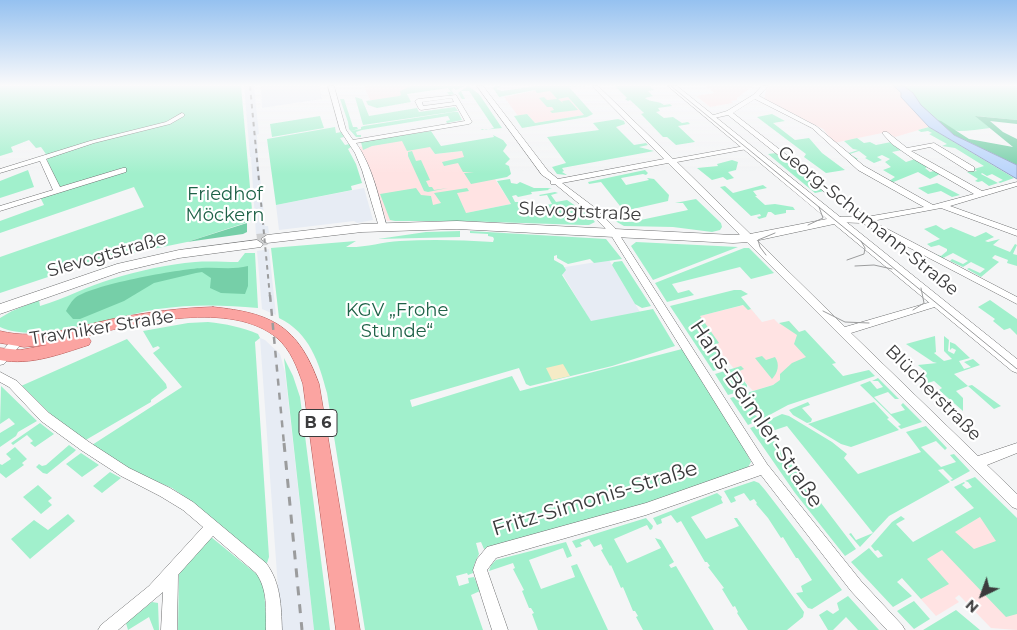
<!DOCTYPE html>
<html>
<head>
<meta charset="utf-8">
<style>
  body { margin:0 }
  #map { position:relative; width:1017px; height:630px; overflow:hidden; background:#f4f5f6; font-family:Montserrat,sans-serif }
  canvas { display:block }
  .north { position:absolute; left:957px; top:570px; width:50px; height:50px; -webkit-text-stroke:4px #fff; paint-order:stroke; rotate:222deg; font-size:14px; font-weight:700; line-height:20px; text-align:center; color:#3b3b3c }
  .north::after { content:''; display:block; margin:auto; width:18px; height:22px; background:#3b3b3c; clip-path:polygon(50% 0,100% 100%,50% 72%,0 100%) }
</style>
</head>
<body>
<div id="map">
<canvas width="1017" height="630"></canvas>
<div class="north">N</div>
</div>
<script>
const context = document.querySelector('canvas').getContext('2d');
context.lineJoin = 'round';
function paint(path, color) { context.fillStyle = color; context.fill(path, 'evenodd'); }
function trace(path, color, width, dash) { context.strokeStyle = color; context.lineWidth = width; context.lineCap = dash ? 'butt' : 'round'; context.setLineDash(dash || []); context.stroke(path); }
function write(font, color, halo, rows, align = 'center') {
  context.font = font + ' Montserrat,sans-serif'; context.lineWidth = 4.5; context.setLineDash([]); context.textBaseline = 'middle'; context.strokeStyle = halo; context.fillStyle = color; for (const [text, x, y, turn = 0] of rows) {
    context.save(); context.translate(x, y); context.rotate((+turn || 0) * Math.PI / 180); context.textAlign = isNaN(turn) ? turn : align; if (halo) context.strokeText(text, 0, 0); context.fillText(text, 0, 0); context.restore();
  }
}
paint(new Path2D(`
  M 244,86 L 254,86 L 259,134 L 257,135 L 258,156 L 265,226 L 268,226 L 269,233 L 256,235 L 251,157 L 250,157 Z
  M 261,86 L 319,86 L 322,99 L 262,108 Z
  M 364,188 L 373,220 L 357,223 L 354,221 L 279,230 L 276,205 Z
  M 269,249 L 276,315 L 262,309 L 257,251 Z
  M 609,260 L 640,312 L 591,322 L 559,268 Z
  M 260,338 L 265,340 L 280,354 L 285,372 L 314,630 L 281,630 Z`), '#e7ecf4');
paint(new Path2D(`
  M 364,86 L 428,86 L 404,92 L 408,101 L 377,106 L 375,100 L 370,100 Z
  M 706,86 L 752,86 L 755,87 L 749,89 L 737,98 L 737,100 L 731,101 L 733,103 L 710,107 L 696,96 L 714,93 Z
  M 767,86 L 894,86 L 901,93 L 901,97 L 929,127 L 895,137 L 887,132 L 834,143 L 823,129 L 764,99 Z
  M 548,88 L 557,99 L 568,97 L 584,115 L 535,123 L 527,114 L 518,116 L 504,97 Z
  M 425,136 L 435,154 L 470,150 L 495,179 L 511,204 L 466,213 L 387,221 L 365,160 L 358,147 Z
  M 744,305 L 751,309 L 762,322 L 774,319 L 779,324 L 789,321 L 801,334 L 811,357 L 783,379 L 773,385 L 753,391 L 714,345 L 718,343 L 699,316 Z
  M 990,511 L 1017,536 L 1017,630 L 991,628 L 959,595 L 955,598 L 959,602 L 936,616 L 893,568 Z`), '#ffe3e3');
paint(new Path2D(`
  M 0,86 L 241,86 L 252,210 L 250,210 L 251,221 L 187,242 L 99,260 L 0,293 L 0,257 L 144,207 L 134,187 L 0,233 L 0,221 L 44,205 L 40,197 L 58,191 L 47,160 L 48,157 L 41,147 L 36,148 L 29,140 L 11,147 L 13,152 L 0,156 Z
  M 411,86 L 465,86 L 456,90 L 452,87 L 453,89 L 451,90 L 454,94 L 449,95 L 447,92 L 451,92 L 448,88 L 407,94 L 411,102 L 377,108 L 368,105 L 366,101 L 399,96 L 401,95 L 400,91 Z
  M 468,86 L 479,94 L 502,128 L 482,130 L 481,129 L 486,130 L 494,128 L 469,91 L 461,91 L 465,99 L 462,99 L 458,93 Z
  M 495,86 L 500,86 L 501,87 L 496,89 L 502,91 L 536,86 L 586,86 L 569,87 L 593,114 L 587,117 L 522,128 L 514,116 L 527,114 L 535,123 L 584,115 L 568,97 L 558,99 L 563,103 L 562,101 L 569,100 L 578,110 L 552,113 L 550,111 L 554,110 L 552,107 L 547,107 L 539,98 L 544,97 L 547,100 L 557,99 L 550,91 L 537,93 L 535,90 L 499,97 L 493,88 Z
  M 615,86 L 649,86 L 654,90 L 648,91 L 653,96 L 645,98 C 651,103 658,100 664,105 L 670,104 L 672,106 L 658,108 L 660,111 L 656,112 L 664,118 L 673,117 L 682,123 L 688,122 L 690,124 L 678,126 L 695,142 L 676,145 L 667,137 L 663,137 L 641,114 L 644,113 L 630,100 L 628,101 L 625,99 L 627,98 Z
  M 904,86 L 1017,86 L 1017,120 L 976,116 L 990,128 C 980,129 969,131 959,131 C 950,131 928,113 921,106 C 914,97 913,93 904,86 Z
  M 355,97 L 362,99 L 369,116 L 417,108 L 419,112 L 455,107 L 458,111 L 363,125 Z
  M 340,99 L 344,99 L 353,127 L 357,127 L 358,129 L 351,131 L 361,129 L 361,127 L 364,126 L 453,112 L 458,112 L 462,120 L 447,123 L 446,121 L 450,120 L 448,116 L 362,130 L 356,132 L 357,135 L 361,135 L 361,137 L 356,137 L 349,129 L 348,122 Z
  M 772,114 L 785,121 L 773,123 L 795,140 L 809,138 L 822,153 L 845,170 L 826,173 L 804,157 L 806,154 L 757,117 Z
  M 320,116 L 324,128 L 272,137 L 270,124 Z
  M 618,119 L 624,121 L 625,124 L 616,127 L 634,145 L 646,143 L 648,145 L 639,147 L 654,151 L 562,168 L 564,171 L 562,172 L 567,175 L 557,174 L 552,167 L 566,163 L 547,137 L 599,130 L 593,123 Z
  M 335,127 L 336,133 L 341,132 L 344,137 L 340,138 L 345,145 L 349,144 L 351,147 L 348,149 L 356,164 L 362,183 L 351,186 L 352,190 L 276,205 L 267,139 Z
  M 929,127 L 1014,178 L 1000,183 L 998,182 L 1003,180 L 992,174 L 987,176 L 982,173 L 981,174 L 998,183 L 989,186 L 982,181 L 978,182 L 975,181 L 978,179 L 967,172 L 977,171 L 974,169 L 984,166 L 955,148 L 942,146 L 947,144 L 929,134 L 932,133 L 928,131 L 921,132 L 918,130 Z
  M 431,131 L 441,146 L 494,137 L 493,135 L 503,140 L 507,145 L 503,151 L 510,159 L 505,164 L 509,166 L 511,174 L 507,177 L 471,184 L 464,173 L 474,172 L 463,172 L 458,163 L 444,166 L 442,162 L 464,157 L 462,151 L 435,154 L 430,147 L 407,151 L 402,141 L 372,146 L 363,150 L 361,142 L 363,141 Z
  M 857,138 L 864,143 L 870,142 L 876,145 L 891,142 L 902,150 L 892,152 L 906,162 L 915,159 L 928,167 L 925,168 L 930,172 L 934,171 L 940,174 L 930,179 L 918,172 L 891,183 L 889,181 L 895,177 L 883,170 L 891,167 L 885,162 L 890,159 L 882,155 L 877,157 L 882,160 L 874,163 L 865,158 L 867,157 L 859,151 L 850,154 L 858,159 L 855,160 L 846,154 L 858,150 L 853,149 L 844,141 Z
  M 412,151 L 416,161 L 421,160 L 430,180 L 426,181 L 429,187 L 432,187 L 434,190 L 448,188 L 428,192 L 424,191 L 408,156 L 408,152 Z
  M 776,153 L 824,191 L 815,193 L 768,154 Z
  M 732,160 L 738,162 L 736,170 L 728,172 L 734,178 L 727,180 L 723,177 L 712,180 L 697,168 L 718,166 L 717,164 Z
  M 28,170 L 34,187 L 0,198 L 0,181 Z
  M 645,170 L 648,173 L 646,175 L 643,174 L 621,178 L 626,185 L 649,180 L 647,178 L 654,179 L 669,195 L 668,201 L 624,211 L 601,182 L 589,184 L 588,182 Z
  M 510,179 L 511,183 L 517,184 L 520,182 L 534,188 L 552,188 L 548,189 L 549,190 L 531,192 L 532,194 L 518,197 L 516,195 L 512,196 L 515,202 L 519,202 L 524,209 L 552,204 L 547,195 L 540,196 L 539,195 L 555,192 L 558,193 L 551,195 L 556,202 L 567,200 L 589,215 L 595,222 L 589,225 L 583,225 L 462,221 L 395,221 L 390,220 L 380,194 L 416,188 L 421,195 L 431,196 L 433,205 L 441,203 L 434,193 L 467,188 L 469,191 L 457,193 L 466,213 L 511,204 L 497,181 Z
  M 937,183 L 960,195 L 952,197 L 941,191 L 928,194 L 918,188 Z
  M 763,185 L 767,188 L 753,191 L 757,196 L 755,196 L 765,205 L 775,204 L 793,207 L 795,210 L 786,210 L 786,213 L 775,215 L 771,212 L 768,212 L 766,217 L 759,219 L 757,217 L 761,216 L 760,214 L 751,216 L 720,187 L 725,186 L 733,193 Z
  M 696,199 L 721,223 L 722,227 L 720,230 L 712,232 L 673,227 L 624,226 L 610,218 L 620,214 L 624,222 L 631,222 L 688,210 L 683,203 L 675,203 Z
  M 936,225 L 944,230 L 951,227 L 975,237 L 986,232 L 994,237 L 985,241 L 988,242 L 1000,239 L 993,245 L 1010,252 L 1015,244 L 1017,245 L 1013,254 L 1017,255 L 1017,266 L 1007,263 L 1008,260 L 995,255 L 992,258 L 999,262 L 981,277 L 967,269 L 969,268 L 980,273 L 985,269 L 971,262 L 963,267 L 950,261 L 952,259 L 963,264 L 968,261 L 953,253 L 941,259 L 931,253 L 941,256 L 947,251 L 947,249 L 939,245 L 931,247 L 927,244 L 940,239 L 924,229 Z
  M 460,231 L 460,237 L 378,239 L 426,232 Z
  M 470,231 L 606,239 L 622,259 L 594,263 L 590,259 L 568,264 L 557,258 L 557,255 L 554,256 L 554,260 L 563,265 L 566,270 L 562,275 L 591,321 L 653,309 L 675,346 L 612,366 L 530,386 L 526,384 L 519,368 L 410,400 L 412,407 L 512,376 L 520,391 L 682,349 L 745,450 L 751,462 L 747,469 L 661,499 L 484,549 L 481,542 L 476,543 L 479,554 L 474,565 L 473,573 L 468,575 L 467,573 L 456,576 L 459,586 L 469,583 L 468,578 L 474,577 L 480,591 L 471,595 L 483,630 L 365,630 L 327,393 C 319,363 310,333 279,318 L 271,248 L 356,241 L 346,247 C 364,248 382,242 400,241 C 431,239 462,240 493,242 L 494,239 L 493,237 L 488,236 L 488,234 L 470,233 Z
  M 636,242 L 738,247 L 653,280 L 631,246 Z
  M 744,248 L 749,248 L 774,273 L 751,279 L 740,267 L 672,284 L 678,293 L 689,290 L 694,295 L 667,302 L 655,283 Z
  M 245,253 L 255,253 L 258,308 C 224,305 193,304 158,309 C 115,316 40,345 0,327 L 0,318 L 12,311 L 39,300 L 40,306 C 65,299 87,286 112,279 C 138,271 168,264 195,262 C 209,261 224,262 238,262 Z
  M 622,261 L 651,306 L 642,308 L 635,304 L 612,265 L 614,262 Z
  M 734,290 L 741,290 L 748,294 L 741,297 L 762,322 L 751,309 L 748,310 L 743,305 L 700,316 L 719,343 L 714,345 L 728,364 L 726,365 L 727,367 L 713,371 L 670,306 Z
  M 990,300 L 1017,319 L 1017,335 L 1010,328 L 1004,330 L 993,321 L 995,319 L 978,307 Z
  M 789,321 L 799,332 L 805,330 L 836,363 L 832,364 L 843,376 L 869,370 L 875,376 L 788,405 L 762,419 L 756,410 L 752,413 L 761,419 L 748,425 L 730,398 L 773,385 L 780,380 L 780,374 L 792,363 L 806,357 L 794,344 L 797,335 L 779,323 Z
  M 208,322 C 226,324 242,327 258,334 L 260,338 L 255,342 L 269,557 L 267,563 L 261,563 L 195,504 L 172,488 L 136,473 L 92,445 L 182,387 L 153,353 L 160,348 L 158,346 L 153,348 L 143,331 L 188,323 Z
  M 935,336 L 936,352 L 934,353 L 944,361 L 952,359 L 944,351 L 944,336 L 949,340 L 948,351 L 954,354 L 956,350 L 952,348 L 950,350 L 950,342 L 955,344 L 970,358 L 959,361 L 964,369 L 971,367 L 964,362 L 973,359 L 980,365 L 954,374 L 968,386 L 972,385 L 1001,406 L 994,409 L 968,386 L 956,391 L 963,398 L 963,411 L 939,390 L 942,388 L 934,381 L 928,383 L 918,374 L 925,371 L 918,365 L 937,363 L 933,362 L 906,344 Z
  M 127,339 L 166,384 L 167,388 L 151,400 L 151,402 L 84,441 L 59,422 L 21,386 Z
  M 762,356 L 766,360 L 775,357 C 780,364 778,373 772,379 L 755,358 Z
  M 284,358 L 293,376 L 300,397 L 330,630 L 314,630 Z
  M 741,366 L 744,369 L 737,372 L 747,385 L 747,389 L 728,395 L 715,374 Z
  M 878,378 L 899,399 L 895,399 L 888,392 L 874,397 L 891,414 L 905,410 L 901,405 L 903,403 L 922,422 L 901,429 L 898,426 L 901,425 L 860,385 L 870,381 L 877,389 L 883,387 L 878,381 L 872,381 Z
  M 1,386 L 37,421 L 18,432 L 16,436 L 0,447 L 0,433 L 15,424 L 9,418 L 0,424 Z
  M 808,402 L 810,405 L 802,408 L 812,419 L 811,422 L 807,423 L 793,415 L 789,410 Z
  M 874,402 L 889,418 L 887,419 L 899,430 L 851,447 L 841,444 L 808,424 Z
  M 782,414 L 789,416 L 832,442 L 847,454 L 844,458 L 858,474 L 921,452 L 906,432 L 926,426 L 947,448 L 945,450 L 936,441 L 921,447 L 941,467 L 956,462 L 950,455 L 954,454 L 970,471 L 952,481 L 950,480 L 953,479 L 943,469 L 938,470 L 950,482 L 889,516 L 860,547 L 849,534 L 851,533 L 856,540 L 873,533 L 787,426 L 769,432 L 764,425 L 767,421 Z
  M 40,423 L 54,434 L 35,447 L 30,443 L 33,441 L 27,435 L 13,445 L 11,443 Z
  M 760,424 L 761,424 L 856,549 L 845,556 L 795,493 L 750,428 Z
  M 69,445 L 76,450 L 74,452 L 47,474 L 43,473 L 36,467 L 39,464 L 42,466 L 46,465 Z
  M 15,447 L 27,459 L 22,463 L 24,465 L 6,478 L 0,473 L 0,464 L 2,465 L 11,459 L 6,454 Z
  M 81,453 L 99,465 L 82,477 L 66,464 Z
  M 110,472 L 121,478 L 102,493 L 93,486 Z
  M 975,477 L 1017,518 L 1017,614 L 1006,617 L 942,550 L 927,559 L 949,584 L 921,599 L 902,578 L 897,582 L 912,596 L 893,607 L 851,562 L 869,548 L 878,558 L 883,556 L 878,550 L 875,551 L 871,546 L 892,522 L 901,516 L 905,519 L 896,524 L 913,542 L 974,508 L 954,487 L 964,482 L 965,483 L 962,485 L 967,489 L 972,487 L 968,482 L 965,481 ZM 980,517 L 996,541 L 974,549 L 955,532 Z
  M 754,481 L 759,483 L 765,490 L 842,590 L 812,609 L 808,608 L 796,593 L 803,592 L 801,586 L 812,580 L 798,558 L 796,558 L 783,537 L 781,538 L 768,518 L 756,504 L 757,503 L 754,499 L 750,501 L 744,493 L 734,497 L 736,501 L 731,503 L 724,491 Z
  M 38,485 L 52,498 L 48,501 L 52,505 L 41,514 L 23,497 Z
  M 717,493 L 722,497 L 721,499 L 723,503 L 691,517 L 706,539 L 739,526 L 734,518 L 737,518 L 804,612 L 803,617 L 787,630 L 748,630 L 737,613 L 738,612 L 735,606 L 733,607 L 722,589 L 724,588 L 708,567 L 710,566 L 707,562 L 705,562 L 681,521 L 677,523 L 671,515 L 661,519 L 662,523 L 657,525 L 653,518 Z
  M 68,514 L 75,521 L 30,559 L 11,539 L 34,520 L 48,530 Z
  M 646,518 L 653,526 L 652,529 L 650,530 L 647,525 L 614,539 L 627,563 L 661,548 L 655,538 L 661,540 L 674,562 L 669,565 L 671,568 L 676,566 L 714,630 L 643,630 L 636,617 L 638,616 L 635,611 L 633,611 L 623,587 L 621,588 L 611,565 L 610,566 L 601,550 L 603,549 L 601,544 L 594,547 L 589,539 L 580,543 L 582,546 L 576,548 L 572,541 Z
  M 211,537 L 259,576 L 264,589 L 267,630 L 178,630 L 179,573 Z
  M 566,542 L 572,556 L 567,558 L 563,548 L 529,560 L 541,589 L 575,577 L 571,566 L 577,564 L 608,630 L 538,630 L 532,614 L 534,613 L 531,608 L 529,608 L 522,591 L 524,590 L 513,569 L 515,568 L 513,563 L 489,571 L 491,565 L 496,560 Z
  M 848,596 L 879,630 L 858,630 L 846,617 L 833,630 L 828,630 L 819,615 L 827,610 L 833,614 L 839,610 L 837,603 Z
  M 914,601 L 930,619 L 914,629 L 897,611 Z
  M 152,602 L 158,603 L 159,630 L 154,630 L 149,617 L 128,630 L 126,623 Z
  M 956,610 L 980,630 L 923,630 Z`), '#a1f0cc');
paint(new Path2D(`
  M 975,116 L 1017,120 L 1017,124 L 990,121 L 1003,132 L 1017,139 L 1017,165 L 954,135 L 937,120 L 941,121 L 969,139 L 1013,147 Z
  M 247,223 L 247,232 L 243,234 L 187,242 Z
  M 248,266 L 248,286 L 245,294 L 221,293 L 210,288 L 211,278 L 202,272 L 196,273 L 154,283 L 124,301 L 80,319 L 73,319 L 66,311 C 68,307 71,302 74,299 C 88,285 180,269 202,268 C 217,267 233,270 248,266 Z`), '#76cfa8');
paint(new Path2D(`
  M 563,364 L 570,376 L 552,380 L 546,368 Z`), '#f5ebc6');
const water = new Path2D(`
  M 894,86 L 904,86 L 913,93 L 921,105 L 954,135 L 1017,165 L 1017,179 L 929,127 L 901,97 L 901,93 Z`);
paint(water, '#b9d4fb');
trace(water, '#93a6c2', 1);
trace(new Path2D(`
  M 257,240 L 267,239`), '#cfd0d1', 12, [12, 5.5]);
const minor = new Path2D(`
  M 328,86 L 334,86 L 346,130 L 353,140 L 465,121 L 456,105 L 421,110 L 419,109 L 415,101 L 418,99 L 456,95 L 472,122 L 469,124 L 356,143 C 373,167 379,199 387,227 L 386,229 L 383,230 L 379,227 L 362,170 L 355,153 L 340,130 ZM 452,98 L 454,102 L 423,106 L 422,102 Z
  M 477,86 L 483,86 L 548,171 L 558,179 L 664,159 L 592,86 L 598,86 L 673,159 L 750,145 L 750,149 L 747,149 L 677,162 L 845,327 L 938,300 L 941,301 L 943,303 L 941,305 L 851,333 L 978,456 L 1017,443 L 1017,453 L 987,465 L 1017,494 L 1017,509 L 1012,507 L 668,163 L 562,183 L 594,207 L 615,228 L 767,464 L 861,581 L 902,625 L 905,630 L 887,630 L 851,591 L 761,475 L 646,515 L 496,558 L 487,570 L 508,630 L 492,630 L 473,570 L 477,559 L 487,547 L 646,503 L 754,465 L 609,232 L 588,211 L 555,184 L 551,184 L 551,181 L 542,175 Z
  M 762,86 L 768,86 L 759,96 L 816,126 L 864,166 L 933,205 L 974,194 L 915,160 L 892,144 L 883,134 L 883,132 L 887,132 L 907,148 L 934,143 L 974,167 L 974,171 L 968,171 L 930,147 L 911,151 L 982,191 L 1017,182 L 1017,186 L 950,206 L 1017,230 L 1017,236 L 941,208 L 872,221 L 1017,297 L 1017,304 L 862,223 L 834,222 L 833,220 L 837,217 L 856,217 L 728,115 L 710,119 L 707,117 L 727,111 L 753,95 ZM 755,99 L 812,128 L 858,170 L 924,207 L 866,217 L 733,113 Z
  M 182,113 L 184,114 L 184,116 L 170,124 L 94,143 L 46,159 L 60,187 L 123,168 L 126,168 L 126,172 L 0,211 L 0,206 L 53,190 L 40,161 L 0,173 L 0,169 L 90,141 L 166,122 Z
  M 17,337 L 21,338 L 22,341 L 21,344 L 4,364 L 0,365 L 0,354 L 13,338 Z
  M 0,372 L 17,381 L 49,413 L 89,442 L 129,468 L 170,488 L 193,502 L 266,563 C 281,583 281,606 282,630 L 266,630 C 266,610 268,590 256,573 L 213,536 L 178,575 L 177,630 L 161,630 L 163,592 L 118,630 L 98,630 L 101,625 L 149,586 L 203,527 L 183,510 L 160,496 L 121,476 L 81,450 L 41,421 L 9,387 L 0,382 Z`);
const secondary = new Path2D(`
  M 668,86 L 677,86 L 1017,359 L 1017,373 L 1012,371 L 834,224 L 750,242 L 733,243 L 457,229 L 362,232 L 267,243 L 261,239 L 267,235 L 362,224 L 457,221 L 733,235 L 750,234 L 827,219 Z
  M 257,240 L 263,244 L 261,247 L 179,258 L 120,272 L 0,314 L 0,304 L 117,264 L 179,250 Z`);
const primary = new Path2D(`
  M 213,307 C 272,313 298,326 319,384 L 360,630 L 336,630 L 303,384 C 297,367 291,350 277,338 C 232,300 138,323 87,336 L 91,341 L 89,345 C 60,354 31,366 0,360 L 0,348 L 20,350 L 47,345 L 24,347 L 0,343 L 0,331 C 40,341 78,326 117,318 C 149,312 180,308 213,307 Z`);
trace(minor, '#6f7071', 1);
trace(secondary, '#6f7071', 1);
trace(primary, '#b65855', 1);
paint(minor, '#fff');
paint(secondary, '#fff');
paint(primary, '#fba4a1');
trace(new Path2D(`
  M 671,86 L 1017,369
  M 808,225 L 823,218 L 819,207
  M 766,255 L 760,247 L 758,240 L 775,233
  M 847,260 L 864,254 L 865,248 L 861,241
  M 855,266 L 874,265 L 892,269
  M 913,310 L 924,303 L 921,288
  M 823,311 L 845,322 L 869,323`), '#9b9c9d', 1);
trace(new Path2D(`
  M 250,86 L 270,297`), '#9b9c9d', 2, [4.5, 4.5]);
trace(new Path2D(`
  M 270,295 L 284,444`), '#9b9c9d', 2.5, [7, 7]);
trace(new Path2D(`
  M 284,443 L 302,630`), '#9b9c9d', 3, [9, 9]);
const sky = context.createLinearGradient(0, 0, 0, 174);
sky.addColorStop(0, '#95c1f0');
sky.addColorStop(0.49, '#fafafb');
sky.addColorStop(1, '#fafafb00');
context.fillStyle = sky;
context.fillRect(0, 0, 1017, 174);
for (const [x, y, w] of [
  [318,423,38]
]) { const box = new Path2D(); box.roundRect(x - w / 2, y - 13.5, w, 27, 4); context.fillStyle = '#fff'; context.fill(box); trace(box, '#3b3b3c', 1); }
write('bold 16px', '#3b3b3c', null, [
  ["B 6",318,423]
]);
write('18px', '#1f6248', '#fff', [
  ["Friedhof",225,195],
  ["Möckern",225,216],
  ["KGV „Frohe",397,311],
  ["Stunde“",397,332]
]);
write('18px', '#3b3b3c', '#fff', [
  ["Slevogtstraße",580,212,3],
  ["Georg-Schumann-Straße",868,221,39],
  ["Slevogtstraße",107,255,-16],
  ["Travniker Straße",102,328,-9],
  ["Blücherstraße",933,393,45]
]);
write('21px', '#3b3b3c', '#fff', [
  ["Hans-Beimler-Straße",756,414,56],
  ["Fritz-Simonis-Straße",595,499,-17]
]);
</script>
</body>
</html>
